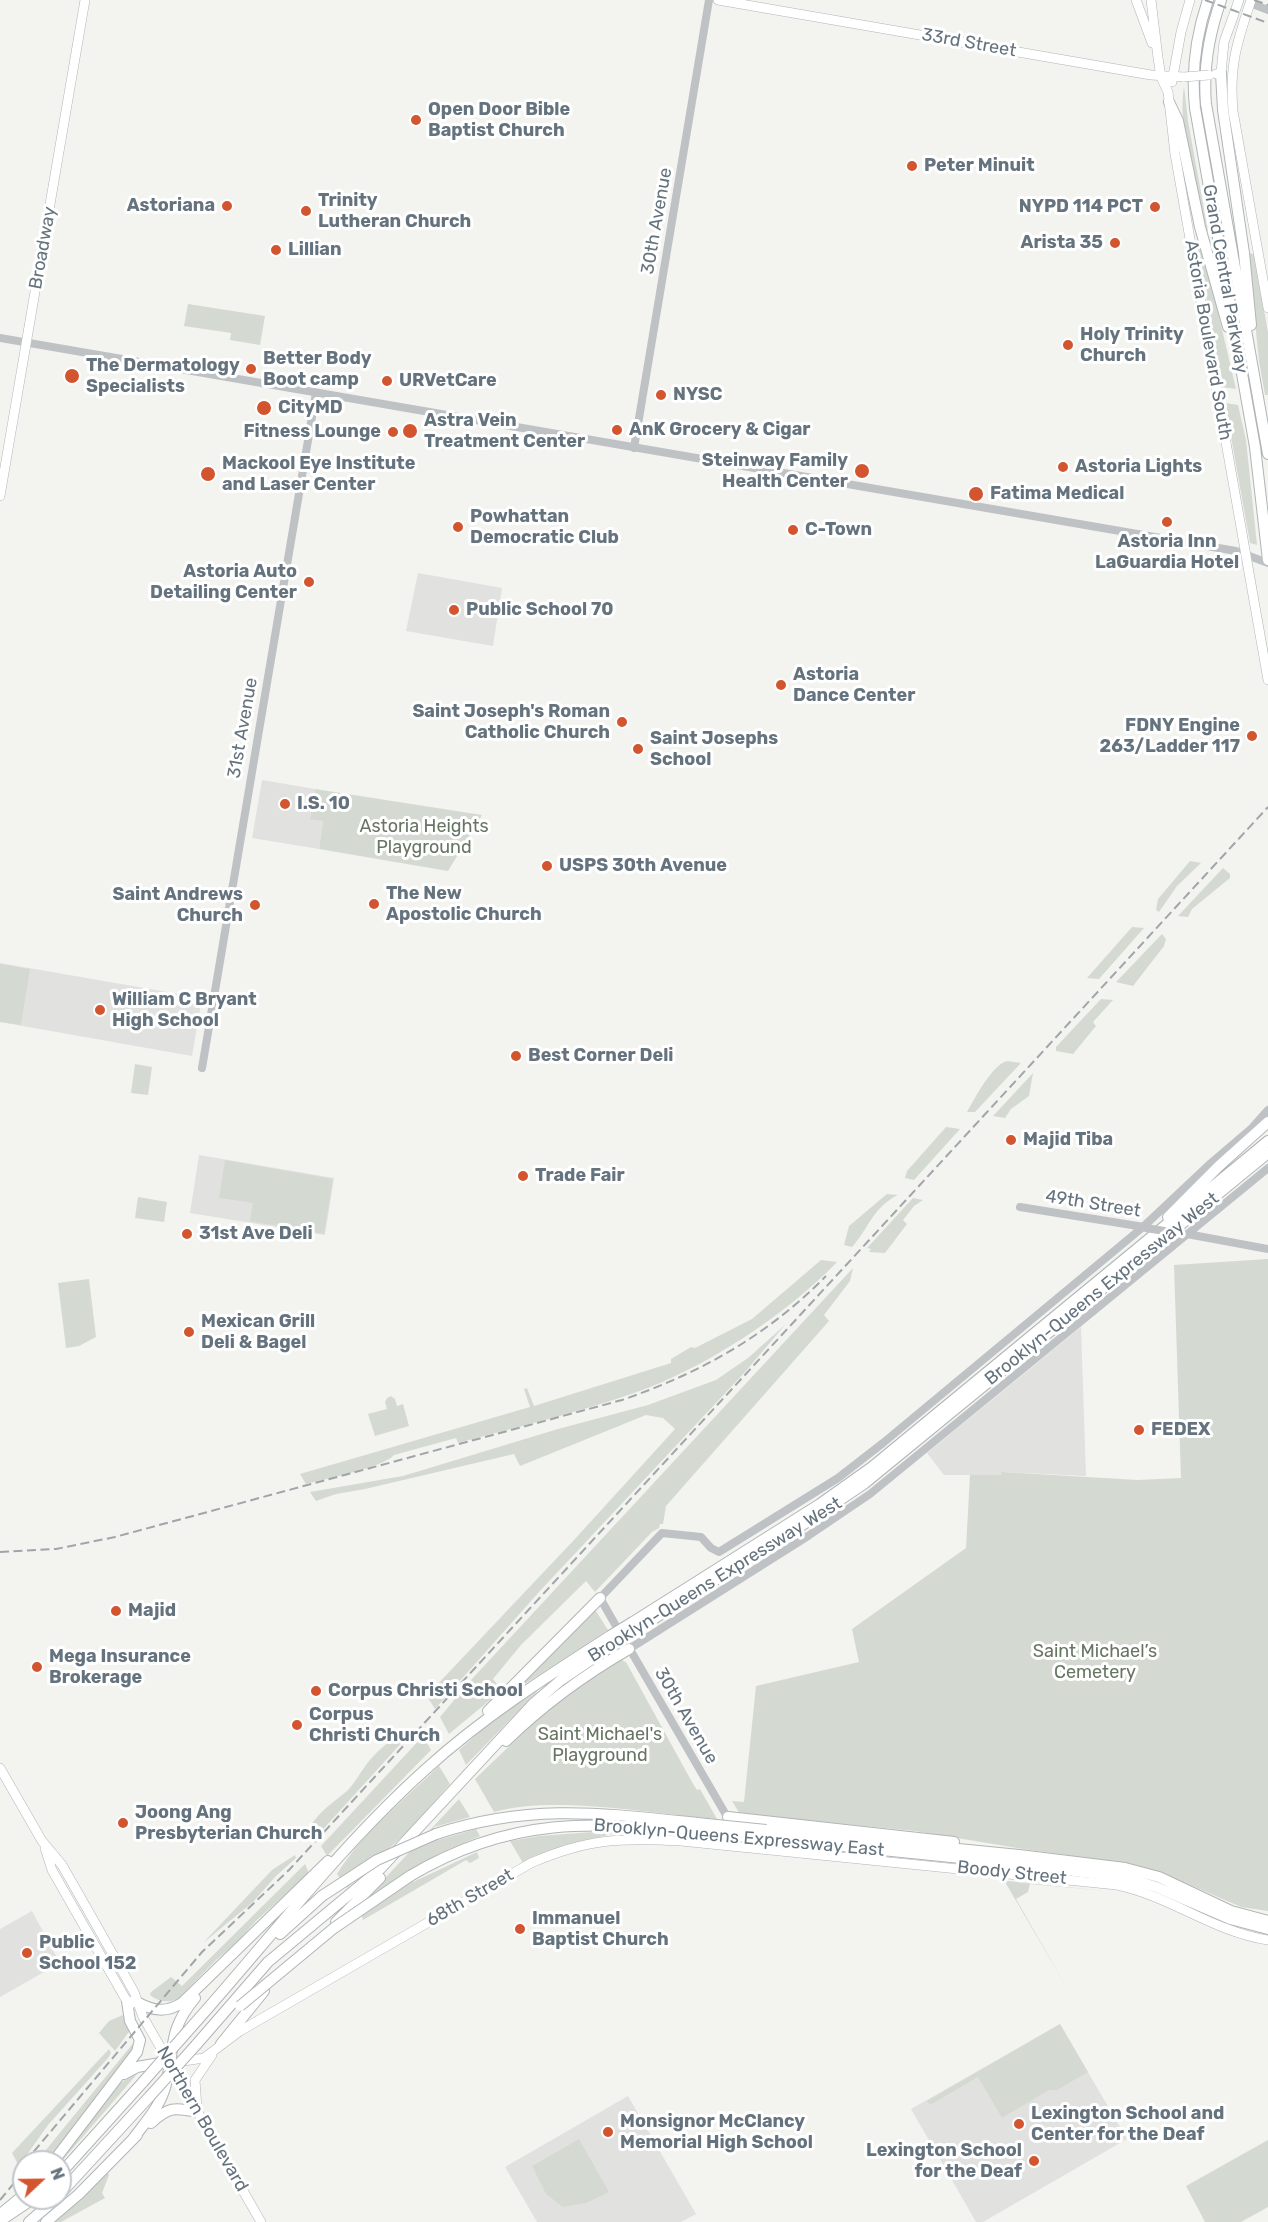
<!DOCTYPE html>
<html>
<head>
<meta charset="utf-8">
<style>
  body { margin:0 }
  #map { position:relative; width:1268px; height:2222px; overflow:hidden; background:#f3f3f0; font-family:Rubik,sans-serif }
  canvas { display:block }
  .north { position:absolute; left:12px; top:2150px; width:60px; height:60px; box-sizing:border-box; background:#fff; border:2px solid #c1c7cb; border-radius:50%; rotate:68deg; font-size:16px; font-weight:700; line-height:24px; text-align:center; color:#65737e }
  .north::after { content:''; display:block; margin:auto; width:21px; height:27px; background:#d35530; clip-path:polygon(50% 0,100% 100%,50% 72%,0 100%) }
</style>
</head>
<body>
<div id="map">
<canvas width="1268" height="2222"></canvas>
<div class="north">N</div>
</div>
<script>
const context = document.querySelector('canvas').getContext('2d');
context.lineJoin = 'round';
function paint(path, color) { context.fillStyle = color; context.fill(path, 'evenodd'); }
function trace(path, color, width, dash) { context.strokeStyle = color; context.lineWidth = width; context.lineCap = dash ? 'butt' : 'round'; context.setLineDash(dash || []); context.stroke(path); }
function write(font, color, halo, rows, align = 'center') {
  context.font = font + ' Rubik,sans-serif'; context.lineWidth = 6; context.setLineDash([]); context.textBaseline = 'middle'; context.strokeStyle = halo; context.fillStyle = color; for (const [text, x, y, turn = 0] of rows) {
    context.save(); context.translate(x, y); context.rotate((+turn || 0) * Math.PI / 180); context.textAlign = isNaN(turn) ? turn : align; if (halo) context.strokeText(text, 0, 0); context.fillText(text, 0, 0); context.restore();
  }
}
paint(new Path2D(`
  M 418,573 L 502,588 L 493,646 L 406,631 Z
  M 262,780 L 315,789 L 310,818 L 323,821 L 319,849 L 252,838 Z
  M 0,963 L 202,998 L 192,1056 L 0,1022 Z
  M 199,1155 L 334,1178 L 325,1235 L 190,1213 Z
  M 1081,1327 L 1086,1476 L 1002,1472 L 1002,1475 L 944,1475 L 927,1453 Z
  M 32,1911 L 60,1963 L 0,1997 L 0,1929 Z
  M 1060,2024 L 1127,2139 L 983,2222 L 976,2222 L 911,2109 Z
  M 628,2096 L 696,2214 L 681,2222 L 537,2222 L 505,2167 Z`), '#e1e2e0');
paint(new Path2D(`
  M 1184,86 L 1188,121 L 1208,231 L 1206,231 C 1196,185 1177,132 1184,86 Z
  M 1197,244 L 1202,244 L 1236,389 L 1222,387 Z
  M 1248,253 L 1254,254 L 1268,332 L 1268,395 L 1265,395 L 1259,361 Z
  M 188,304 L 265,316 L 260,345 L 230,340 L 231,333 L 184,326 Z
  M 1225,403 L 1238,405 L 1246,440 L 1257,545 L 1250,543 Z
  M 315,789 L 482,815 L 448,871 L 319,849 L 323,821 L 310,819 Z
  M 1190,861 L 1201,863 L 1177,886 L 1159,912 L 1156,910 L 1158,899 Z
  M 1223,868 L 1230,874 L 1230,878 L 1192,909 L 1188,917 L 1178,916 Z
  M 1132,927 L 1144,928 L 1099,979 L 1087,978 Z
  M 1162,934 L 1166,939 L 1164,946 L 1133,986 L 1116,982 Z
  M 0,964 L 30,969 L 21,1025 L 0,1022 Z
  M 1101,999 L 1113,1000 L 1093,1022 L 1096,1026 L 1073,1054 L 1056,1051 L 1056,1047 Z
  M 1007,1061 L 1021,1063 L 975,1112 L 967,1112 C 975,1098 992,1065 1007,1061 Z
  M 135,1064 L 152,1067 L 148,1095 L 131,1093 Z
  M 1033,1073 L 1029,1096 L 1011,1109 L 1005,1118 L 993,1116 Z
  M 946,1127 L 960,1129 L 914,1180 L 905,1178 L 907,1171 Z
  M 225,1160 L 333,1179 L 324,1234 L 250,1221 L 253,1203 L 219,1198 Z
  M 887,1194 L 898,1195 C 873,1207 869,1228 852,1247 L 844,1245 L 849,1226 Z
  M 138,1197 L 167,1202 L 164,1222 L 135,1218 Z
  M 913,1198 L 923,1200 L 914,1206 L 903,1220 L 907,1224 L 885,1253 L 869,1252 L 871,1249 L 867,1248 Z
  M 1268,1259 L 1268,1911 L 1241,1907 L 1174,1878 L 1130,1864 L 1023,1849 L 915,1831 L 740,1814 L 732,1801 L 744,1802 L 756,1686 L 859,1662 L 852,1629 L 966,1548 L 970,1475 L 1001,1475 L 1002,1472 L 1138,1480 L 1181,1478 L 1174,1265 Z
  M 821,1260 L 837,1262 C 786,1315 704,1369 634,1393 C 577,1413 517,1427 458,1443 L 456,1438 L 394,1455 C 383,1468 324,1479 306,1484 L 300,1474 L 530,1407 L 524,1389 L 527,1388 L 534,1406 L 671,1363 L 671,1359 L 691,1347 L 695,1348 L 752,1319 Z
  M 853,1268 L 850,1281 L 824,1315 L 829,1321 L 666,1506 L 663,1524 L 660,1524 L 659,1528 L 652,1532 L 595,1592 L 586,1581 L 521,1645 L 493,1679 L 502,1690 L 449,1734 L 440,1717 L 471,1680 Z
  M 89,1279 L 96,1337 L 79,1346 L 66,1348 L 58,1283 Z
  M 785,1325 L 745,1372 L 539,1592 L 435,1709 L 423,1690 L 433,1689 L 574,1540 L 675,1429 L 663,1418 L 646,1415 L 520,1466 L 514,1454 L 365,1489 L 336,1494 L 316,1501 L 310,1492 L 403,1476 L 558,1429 L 648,1405 L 716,1380 L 748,1358 Z
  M 391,1396 L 395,1399 L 397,1406 L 403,1404 L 409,1426 L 375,1436 L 368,1414 L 387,1409 L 385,1402 L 387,1398 Z
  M 594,1608 L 608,1630 L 508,1695 Z
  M 622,1657 L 623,1661 L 626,1662 L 692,1782 L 697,1790 L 700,1789 L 717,1819 C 651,1814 556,1795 494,1812 L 475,1779 L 556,1701 Z
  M 536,1690 L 537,1692 L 466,1765 L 459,1750 L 491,1722 Z
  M 415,1728 L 316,1837 L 310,1827 C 320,1810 333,1803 347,1791 C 354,1784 358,1776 364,1768 C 373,1754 398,1731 415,1728 Z
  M 423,1736 L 431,1750 L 327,1856 L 321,1846 Z
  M 439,1766 L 450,1784 L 410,1829 L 347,1888 L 337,1874 C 362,1833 404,1800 439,1766 Z
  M 459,1799 L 470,1817 L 434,1827 L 438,1840 L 476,1829 L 480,1836 L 442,1852 L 407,1872 L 413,1882 L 477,1852 L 479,1858 L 470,1863 L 466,1860 L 363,1920 L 359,1906 Z
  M 593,1832 L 620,1832 L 563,1846 L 523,1863 L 510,1841 L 539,1836 Z
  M 295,1855 L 296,1858 L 276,1876 L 253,1902 L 203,1943 L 272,1870 Z
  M 305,1864 L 309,1873 L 257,1920 L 237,1942 L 215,1961 L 178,1999 C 169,2003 158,2002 150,1995 L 151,1992 L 171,1977 L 182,1986 Z
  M 1008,1881 L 1106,1891 L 1030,1884 L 1028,1892 L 1016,1899 L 1067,1988 L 1005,1882 Z
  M 123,2015 L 131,2029 L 115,2051 L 99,2033 L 109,2021 Z
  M 1060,2024 L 1088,2072 L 1057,2090 L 1049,2090 L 1002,2118 L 978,2077 L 930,2105 L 927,2101 Z
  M 135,2041 L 137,2047 L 49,2160 L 48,2162 L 36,2162 Z
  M 109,2049 L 111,2053 L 108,2058 L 48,2125 L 19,2166 L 12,2153 Z
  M 133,2073 L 138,2073 L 61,2162 L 58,2162 L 120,2084 Z
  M 579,2139 L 609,2192 L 586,2203 L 563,2207 L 546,2194 L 532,2166 Z
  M 1268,2140 L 1268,2207 L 1241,2222 L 1205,2222 L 1186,2186 Z
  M 107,2171 L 109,2175 L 102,2193 L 105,2198 L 61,2222 L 53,2222 Z`), '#d4dad1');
const major = new Path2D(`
  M 718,0 L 1151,75 L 1184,77
  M 1136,0 L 1152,43
  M 1151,0 L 1158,58 L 1161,77 L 1168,92 L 1175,154 L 1268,680
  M 1251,0 C 1237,42 1229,66 1233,111 L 1268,308
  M 1216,74 L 1221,73 L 1224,42 L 1239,0
  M 1172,82 L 1181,32 L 1190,0
  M 0,496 L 85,0
  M 0,1768 L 42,1841 L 62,1865 L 94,1921 L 134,1992 L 143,2017 L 261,2222
  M 45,1848 L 52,1870 L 125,1998 L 131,2004
  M 177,2062 L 204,2058 L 240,2031 L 531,1863 C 589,1838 620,1838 681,1841 L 1117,1885 C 1170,1896 1214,1932 1268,1940
  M 197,2108 L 195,2080 L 212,2055`);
const highway = new Path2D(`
  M 1208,0 C 1196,35 1191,70 1195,108 L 1255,447 L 1268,560
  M 1221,0 C 1209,34 1203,68 1206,104 L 1268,454
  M 1221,73 L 1223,110 L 1244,253 L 1251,325
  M 1169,102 L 1178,121 L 1200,227 L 1228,327
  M 1168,1217 L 1219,1166 L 1268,1122
  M 633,1622 L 820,1504 L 872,1467 L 1268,1141
  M 636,1630 L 807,1522 L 865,1483 L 1268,1153
  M 488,1711 L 600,1598
  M 506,1741 C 543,1705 584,1675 629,1649
  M 728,1817 L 954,1842
  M 766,1830 L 1019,1855 L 1125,1868 L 1159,1877 L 1231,1911 L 1268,1921
  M 436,1834 C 533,1802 608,1814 707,1824
  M 764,1838 L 1010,1863 L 1123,1877 L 1156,1887 L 1230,1919 L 1268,1929
  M 410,1876 C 511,1816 592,1821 705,1833
  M 336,1922 L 380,1878
  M 280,1934 L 322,1896
  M 137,2002 C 153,2011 166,2013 182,2003 L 328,1861
  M 187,2032 C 266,1944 338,1848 426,1769 C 482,1718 546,1677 610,1636
  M 221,2044 L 264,1991
  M 196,2045 L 268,1962 L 380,1869 L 534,1703 L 561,1680 L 614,1644
  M 124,2074 L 137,2067 L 166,2062
  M 151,2123 C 168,2107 175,2107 197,2112
  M 133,2139 C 146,2121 161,2106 166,2084 C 175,2047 168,2030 195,1998
  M 53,2162 L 137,2052 L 140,2040 L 130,2021 L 127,2001
  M 60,2174 L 143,2082
  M 60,2194 L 150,2096
  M 3,2212 L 24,2195
  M 0,2221 L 34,2198
  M 29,2222 L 57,2198
  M 46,2222 L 79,2194 L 137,2135`);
trace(major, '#b0b4b7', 10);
trace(highway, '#b1b5b7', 12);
trace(new Path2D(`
  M 1250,3 L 1268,10
  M 0,338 L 1236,551 L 1268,563
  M 634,448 L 709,0
  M 202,1068 L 316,393
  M 1020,1207 L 1144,1227
  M 1187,1234 L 1268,1249
  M 620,1633 L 600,1598 L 662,1533 L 701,1537 L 711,1548 L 719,1552 L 838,1478 L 883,1443 L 1143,1227 L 1211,1163 L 1252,1128 L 1268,1110
  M 628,1646 L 729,1820
  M 629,1649 L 808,1536 L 870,1494 L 1268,1168`), '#bfc2c5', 8);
trace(major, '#fff', 9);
trace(highway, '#fff', 10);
trace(new Path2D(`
  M 1205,0 L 1268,23
  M 1254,0 L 1268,5
  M 0,1552 L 56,1549 L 115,1537 L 622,1400 C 700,1373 767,1336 826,1276
  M 25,2162 L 202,1952 L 289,1870 L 1268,807
  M 0,2200 L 24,2171`), '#a0a5a9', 2, [9, 4.5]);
const majorBridge = new Path2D(`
  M 1184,77 L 1209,75`);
const highwayBridge = new Path2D(`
  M 610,1636 L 633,1622
  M 614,1644 L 636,1630
  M 707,1824 L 766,1830
  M 705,1833 L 764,1838
  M 322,1896 L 377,1860 L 436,1834
  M 240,2006 L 334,1928 L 410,1876
  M 143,2082 L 187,2032
  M 150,2096 L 196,2045`);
trace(majorBridge, '#b0b4b7', 10, []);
trace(highwayBridge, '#b1b5b7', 12, []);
trace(new Path2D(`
  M 1146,1228 L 1183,1234`), '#bfc2c5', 8);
trace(majorBridge, '#fff', 9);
trace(highwayBridge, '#fff', 10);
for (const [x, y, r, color] of [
  [416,120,6,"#d35530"],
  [912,166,6,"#d35530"],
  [227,206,6,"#d35530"],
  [1155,207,6,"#d35530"],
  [306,211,6,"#d35530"],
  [1115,243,6,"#d35530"],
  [276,250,6,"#d35530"],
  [1068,345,6,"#d35530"],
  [251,369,6,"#d35530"],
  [72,376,8,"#d35530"],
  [387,381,6,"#d35530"],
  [661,395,6,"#d35530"],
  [264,408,8,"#d35530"],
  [617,430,6,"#d35530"],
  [410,431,8,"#d35530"],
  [393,432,6,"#d35530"],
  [1063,467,6,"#d35530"],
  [862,471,8,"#d35530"],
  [208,474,8,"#d35530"],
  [976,494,8,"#d35530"],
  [1167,522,6,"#d35530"],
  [458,527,6,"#d35530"],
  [793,530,6,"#d35530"],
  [309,582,6,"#d35530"],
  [454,610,6,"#d35530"],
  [781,685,6,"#d35530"],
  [622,722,6,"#d35530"],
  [1252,736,6,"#d35530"],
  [638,749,6,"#d35530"],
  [285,804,6,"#d35530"],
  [547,866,6,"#d35530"],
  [374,904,6,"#d35530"],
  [255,905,6,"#d35530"],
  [100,1010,6,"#d35530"],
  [516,1056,6,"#d35530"],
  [1011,1140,6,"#d35530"],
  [523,1176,6,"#d35530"],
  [187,1234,6,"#d35530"],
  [189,1332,6,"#d35530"],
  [1139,1430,6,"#d35530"],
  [116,1611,6,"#d35530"],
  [37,1667,6,"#d35530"],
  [316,1691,6,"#d35530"],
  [297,1725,6,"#d35530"],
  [123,1823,6,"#d35530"],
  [520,1929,6,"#d35530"],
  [27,1953,6,"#d35530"],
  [1019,2124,6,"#d35530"],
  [608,2132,6,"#d35530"],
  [1034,2161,6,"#d35530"]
]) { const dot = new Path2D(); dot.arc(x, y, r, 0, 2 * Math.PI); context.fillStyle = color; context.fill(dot); trace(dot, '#fff', 2); }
write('18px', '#65737e', '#fff', [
  ["33rd Street",969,43,10],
  ["30th Avenue",657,221,-80],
  ["Broadway",43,248,-80],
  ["Grand Central Parkway",1225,279,80],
  ["Astoria Boulevard South",1208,340,80],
  ["31st Avenue",243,728,-80],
  ["49th Street",1093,1204,9],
  ["Brooklyn-Queens Expressway West",1102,1289,-39],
  ["Brooklyn-Queens Expressway West",715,1580,-32],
  ["30th Avenue",686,1716,60],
  ["Brooklyn-Queens Expressway East",739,1838,5],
  ["Boody Street",1012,1873,6],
  ["68th Street",470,1898,-30],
  ["Northern Boulevard",202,2119,60]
]);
write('bold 18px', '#65737e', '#fff', [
  ["Open Door Bible",428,110],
  ["Baptist Church",428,131],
  ["Peter Minuit",924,166],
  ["Trinity",318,201],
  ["Lutheran Church",318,222],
  ["Astoriana",215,206,"right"],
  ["NYPD 114 PCT",1143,207,"right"],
  ["Arista 35",1103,243,"right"],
  ["Lillian",288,250],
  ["Holy Trinity",1080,335],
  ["Church",1080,356],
  ["Better Body",263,359],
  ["Boot camp",263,380],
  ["The Dermatology",86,366],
  ["Specialists",86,387],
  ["URVetCare",399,381],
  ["NYSC",673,395],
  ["CityMD",278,408],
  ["Astra Vein",424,421],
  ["Treatment Center",424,442],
  ["AnK Grocery & Cigar",629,430],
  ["Fitness Lounge",381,432,"right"],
  ["Steinway Family",848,461,"right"],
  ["Health Center",848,482,"right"],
  ["Mackool Eye Institute",222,464],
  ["and Laser Center",222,485],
  ["Astoria Lights",1075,467],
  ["Fatima Medical",990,494],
  ["Powhattan",470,517],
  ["Democratic Club",470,538],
  ["C-Town",805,530],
  ["Astoria Inn",1167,542,"center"],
  ["LaGuardia Hotel",1167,563,"center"],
  ["Astoria Auto",297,572,"right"],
  ["Detailing Center",297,593,"right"],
  ["Public School 70",466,610],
  ["Astoria",793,675],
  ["Dance Center",793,696],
  ["Saint Joseph's Roman",610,712,"right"],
  ["Catholic Church",610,733,"right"],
  ["FDNY Engine",1240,726,"right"],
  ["263/Ladder 117",1240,747,"right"],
  ["Saint Josephs",650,739],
  ["School",650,760],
  ["I.S. 10",297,804],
  ["USPS 30th Avenue",559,866],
  ["The New",386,894],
  ["Apostolic Church",386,915],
  ["Saint Andrews",243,895,"right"],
  ["Church",243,916,"right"],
  ["William C Bryant",112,1000],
  ["High School",112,1021],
  ["Best Corner Deli",528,1056],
  ["Majid Tiba",1023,1140],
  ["Trade Fair",535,1176],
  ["31st Ave Deli",199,1234],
  ["Mexican Grill",201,1322],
  ["Deli & Bagel",201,1343],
  ["FEDEX",1151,1430],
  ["Majid",128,1611],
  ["Mega Insurance",49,1657],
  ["Brokerage",49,1678],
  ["Corpus Christi School",328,1691],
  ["Corpus",309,1715],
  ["Christi Church",309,1736],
  ["Joong Ang",135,1813],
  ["Presbyterian Church",135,1834],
  ["Immanuel",532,1919],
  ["Baptist Church",532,1940],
  ["Public",39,1943],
  ["School 152",39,1964],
  ["Lexington School and",1031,2114],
  ["Center for the Deaf",1031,2135],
  ["Monsignor McClancy",620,2122],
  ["Memorial High School",620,2143],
  ["Lexington School",1022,2151,"right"],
  ["for the Deaf",1022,2172,"right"]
], 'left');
write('18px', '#677663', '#fff', [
  ["Astoria Heights",424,827],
  ["Playground",424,848],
  ["Saint Michael’s",1095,1652],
  ["Cemetery",1095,1673],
  ["Saint Michael's",600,1735],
  ["Playground",600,1756]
]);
</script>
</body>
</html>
